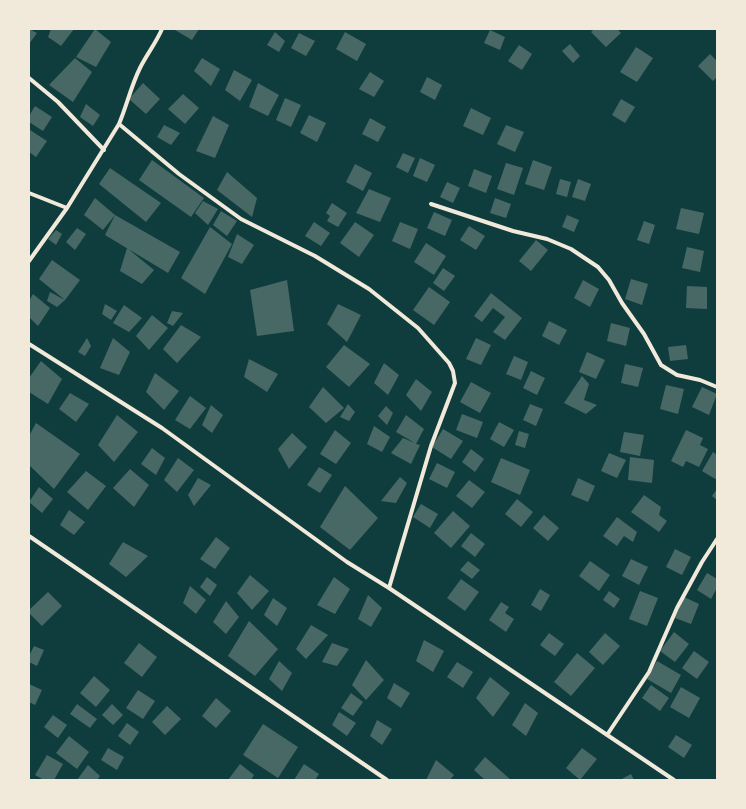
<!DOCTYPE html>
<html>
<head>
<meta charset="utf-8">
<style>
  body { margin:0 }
  #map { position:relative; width:746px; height:809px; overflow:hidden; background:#0f3d3e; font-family:"Source Sans 3",sans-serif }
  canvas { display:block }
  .frame { position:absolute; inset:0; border:30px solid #f1e9da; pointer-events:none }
</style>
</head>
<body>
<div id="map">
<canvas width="746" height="809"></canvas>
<div class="frame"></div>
</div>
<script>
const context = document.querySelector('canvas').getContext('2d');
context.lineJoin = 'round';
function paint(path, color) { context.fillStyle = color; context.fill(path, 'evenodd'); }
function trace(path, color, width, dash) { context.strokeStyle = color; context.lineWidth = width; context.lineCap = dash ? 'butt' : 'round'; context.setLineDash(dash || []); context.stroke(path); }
paint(new Path2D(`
  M 29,29 L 37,33 L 29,44 Z
  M 51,29 L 74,29 L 61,46 L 48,37 Z
  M 95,29 L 111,42 L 96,67 L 76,57 Z
  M 176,29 L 199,29 L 192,40 L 175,30 Z
  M 594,29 L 617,29 L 621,33 L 606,47 L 591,32 Z
  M 490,30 L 505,37 L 500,50 L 484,43 Z
  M 275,32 L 285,41 L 279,52 L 267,45 Z
  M 345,32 L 366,44 L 357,61 L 336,49 Z
  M 299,33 L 315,41 L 306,56 L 291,48 Z
  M 570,44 L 580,56 L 573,63 L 562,51 Z
  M 519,45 L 532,54 L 522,70 L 508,61 Z
  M 636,47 L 653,58 L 637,82 L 620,72 Z
  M 710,54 L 717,61 L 717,77 L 713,81 L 698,66 Z
  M 75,58 L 92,72 L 73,102 L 49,85 Z
  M 202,58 L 220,69 L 211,86 L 194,71 Z
  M 234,70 L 252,80 L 240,101 L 225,90 Z
  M 370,72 L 384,81 L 374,97 L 359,89 Z
  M 427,77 L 442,85 L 435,100 L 420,92 Z
  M 143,83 L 160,99 L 146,114 L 129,99 Z
  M 258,83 L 279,95 L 268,116 L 249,107 Z
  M 183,94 L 199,108 L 185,124 L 168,109 Z
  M 285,98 L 301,105 L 291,127 L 276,120 Z
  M 621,99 L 635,107 L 625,123 L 612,115 Z
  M 86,104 L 100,115 L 93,126 L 80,117 Z
  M 35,106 L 52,117 L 43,131 L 29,122 L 29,116 Z
  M 471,108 L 491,118 L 483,135 L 463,126 Z
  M 309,115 L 326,123 L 317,142 L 300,133 Z
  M 213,116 L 229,125 L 215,158 L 196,151 Z
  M 370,118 L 386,127 L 378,142 L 362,134 Z
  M 164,125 L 180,133 L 171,145 L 157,137 Z
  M 506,125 L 524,132 L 515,152 L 497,144 Z
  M 30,130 L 47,141 L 36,157 L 29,152 Z
  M 403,153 L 415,158 L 408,173 L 396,167 Z
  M 420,158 L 435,165 L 427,182 L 413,176 Z
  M 152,160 L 204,198 L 191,217 L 139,180 Z
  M 533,160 L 552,167 L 544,190 L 525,184 Z
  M 506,163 L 523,168 L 514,195 L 497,189 Z
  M 355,164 L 372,173 L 363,191 L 346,182 Z
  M 110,168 L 161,203 L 146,222 L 99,184 Z
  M 474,169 L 492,176 L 486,193 L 468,186 Z
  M 227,172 L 257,198 L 252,217 L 217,190 Z
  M 560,179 L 571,182 L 567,197 L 556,194 Z
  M 578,179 L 591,184 L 585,201 L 572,197 Z
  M 447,182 L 460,188 L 453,203 L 440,197 Z
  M 369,189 L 391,198 L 380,222 L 356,213 Z
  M 95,198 L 115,215 L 180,252 L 168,273 L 105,235 L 115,215 L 103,230 L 84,215 Z
  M 495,198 L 511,204 L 506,218 L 490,213 Z
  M 203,201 L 218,209 L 208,225 L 195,213 Z
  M 332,203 L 347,213 L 338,227 L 327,221 L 330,216 L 326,213 Z
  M 681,208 L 704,213 L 699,234 L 676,229 Z
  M 221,211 L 237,221 L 227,236 L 213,225 Z
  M 434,212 L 452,220 L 445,236 L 427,228 Z
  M 567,215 L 579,220 L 574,232 L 562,227 Z
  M 644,221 L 655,225 L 649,244 L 637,240 Z
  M 314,222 L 330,233 L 321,246 L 305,236 Z
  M 355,222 L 374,235 L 359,257 L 340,243 Z
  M 400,222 L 418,229 L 410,249 L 392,241 Z
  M 469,226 L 485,236 L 476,250 L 460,240 Z
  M 210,227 L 232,244 L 205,294 L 181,278 Z
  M 77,228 L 86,234 L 75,250 L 66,242 Z
  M 56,230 L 62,234 L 56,245 L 48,239 Z
  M 237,234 L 254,245 L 242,264 L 228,257 Z
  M 536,240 L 548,250 L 531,271 L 519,261 Z
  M 426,243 L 446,256 L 434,275 L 414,262 Z
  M 687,247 L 704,251 L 700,272 L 682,268 Z
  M 127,248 L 154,270 L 142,284 L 120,271 Z
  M 52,260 L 80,280 L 65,300 L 57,307 L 47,301 L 50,292 L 65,300 L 39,279 Z
  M 443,268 L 455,276 L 444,291 L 433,283 Z
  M 631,279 L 648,284 L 642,305 L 625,299 Z
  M 287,280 L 294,331 L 257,336 L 250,290 Z
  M 583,280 L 599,289 L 590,307 L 574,298 Z
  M 687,286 L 707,287 L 707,309 L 686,308 Z
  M 429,287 L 450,302 L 434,325 L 413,310 Z
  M 491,293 L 522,318 L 505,340 L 493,332 L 505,317 L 493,308 L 482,322 L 474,316 Z
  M 33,294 L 50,308 L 38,326 L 29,317 L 29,301 Z
  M 105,304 L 117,311 L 111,320 L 102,314 Z
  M 338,304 L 361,315 L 347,342 L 327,324 Z
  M 124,305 L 142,318 L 129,332 L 113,323 Z
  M 172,311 L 183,313 L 173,326 L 167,323 Z
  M 152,315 L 168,328 L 149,350 L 136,336 Z
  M 549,321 L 567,330 L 559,345 L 542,336 Z
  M 611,323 L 630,328 L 626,346 L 607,341 Z
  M 181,325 L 201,337 L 177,363 L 163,349 Z
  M 87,338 L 91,346 L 85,356 L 78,352 Z
  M 113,338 L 130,352 L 119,375 L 100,368 Z
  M 476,338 L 491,345 L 481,365 L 466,359 Z
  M 344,345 L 370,364 L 349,387 L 326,367 Z
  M 686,345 L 688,359 L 670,361 L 668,347 Z
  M 587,352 L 605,360 L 596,379 L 579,372 Z
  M 514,356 L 528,362 L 521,380 L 506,374 Z
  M 249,359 L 278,374 L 267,392 L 244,377 Z
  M 41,361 L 62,379 L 48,404 L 29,392 L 29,378 Z
  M 384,363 L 399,375 L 388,395 L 374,383 Z
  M 625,364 L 643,368 L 638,387 L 621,383 Z
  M 531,371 L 545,378 L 537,395 L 523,388 Z
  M 155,373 L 179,391 L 164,410 L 146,392 Z
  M 582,376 L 589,384 L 584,400 L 597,405 L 586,414 L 564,403 Z
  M 416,379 L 432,392 L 421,411 L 406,395 Z
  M 471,382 L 491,393 L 480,413 L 460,402 Z
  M 666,385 L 684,389 L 678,414 L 660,409 Z
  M 323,387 L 344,408 L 326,423 L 309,407 Z
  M 702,387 L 717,394 L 709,415 L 692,407 Z
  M 70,393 L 89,404 L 76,422 L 59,409 Z
  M 190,396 L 206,408 L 190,429 L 175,420 Z
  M 348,404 L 355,412 L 349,421 L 340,417 Z
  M 530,404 L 543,409 L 536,426 L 523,420 Z
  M 211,405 L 223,415 L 212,433 L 202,425 Z
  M 386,406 L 393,413 L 387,425 L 378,416 Z
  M 462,414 L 483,422 L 477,438 L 456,430 Z
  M 117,415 L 138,432 L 114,462 L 98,445 Z
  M 406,415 L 424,429 L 416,444 L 420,445 L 411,464 L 391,453 L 403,438 L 415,443 L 396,432 Z
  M 499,422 L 514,430 L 504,447 L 490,439 Z
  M 36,423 L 80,454 L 54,489 L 29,465 L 29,436 Z
  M 374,426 L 390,437 L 382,452 L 367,444 Z
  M 443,429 L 463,441 L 451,459 L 432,447 Z
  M 335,430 L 351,443 L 336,464 L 320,454 Z
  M 686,430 L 703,438 L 700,445 L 708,449 L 699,467 L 686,461 L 683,467 L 671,461 Z
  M 519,431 L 529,434 L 525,448 L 515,445 Z
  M 624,432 L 644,435 L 640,456 L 620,452 Z
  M 292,433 L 307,447 L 289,469 L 278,449 Z
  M 152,448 L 165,458 L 156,475 L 141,464 Z
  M 471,449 L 484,459 L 475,472 L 462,462 Z
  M 713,452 L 717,455 L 717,480 L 702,471 Z
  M 609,453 L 626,460 L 617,478 L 601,471 Z
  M 630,457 L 654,460 L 652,483 L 628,480 Z
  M 178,458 L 194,470 L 177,492 L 164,480 Z
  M 501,458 L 530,470 L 520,495 L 491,482 Z
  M 437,463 L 455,472 L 447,488 L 429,479 Z
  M 319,467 L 332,475 L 320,493 L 307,485 Z
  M 130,469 L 149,485 L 134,507 L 113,488 Z
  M 86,471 L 106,486 L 88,510 L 67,492 Z
  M 400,477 L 407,483 L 396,503 L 381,501 Z
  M 198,478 L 211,485 L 194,506 L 188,495 Z
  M 578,478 L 595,486 L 588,502 L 571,495 Z
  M 469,480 L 485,492 L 472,508 L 456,496 Z
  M 345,486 L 378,518 L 350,550 L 320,527 Z
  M 39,487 L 53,499 L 42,513 L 29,502 Z
  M 717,489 L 717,500 L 712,496 Z
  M 644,495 L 661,507 L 659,515 L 667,521 L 659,532 L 631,512 Z
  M 517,499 L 533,512 L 521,527 L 505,514 Z
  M 421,504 L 438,514 L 430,528 L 413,517 Z
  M 69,510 L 85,522 L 74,535 L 60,525 Z
  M 453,511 L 470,526 L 451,548 L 434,533 Z
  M 544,515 L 559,528 L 548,541 L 533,528 Z
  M 617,517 L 637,532 L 633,542 L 624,536 L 617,546 L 603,536 Z
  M 471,533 L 485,544 L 475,557 L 461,546 Z
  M 216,537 L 230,548 L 215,569 L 200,559 Z
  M 123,542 L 148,556 L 126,577 L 109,564 Z
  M 675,549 L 691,557 L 682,575 L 666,567 Z
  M 631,559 L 648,567 L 639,585 L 622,576 Z
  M 468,561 L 480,570 L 472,579 L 460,570 Z
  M 590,561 L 610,575 L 599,591 L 579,576 Z
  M 707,573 L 717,579 L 717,588 L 711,599 L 697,590 Z
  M 250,575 L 269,591 L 252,610 L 237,593 Z
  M 207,577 L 217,585 L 210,596 L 200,587 Z
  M 334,577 L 350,589 L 335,614 L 317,605 Z
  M 461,579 L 479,592 L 465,611 L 447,598 Z
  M 190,586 L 206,600 L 196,614 L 183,603 Z
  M 540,589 L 550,595 L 541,611 L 531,605 Z
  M 609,591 L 620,599 L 614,608 L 603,600 Z
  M 640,591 L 658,598 L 647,626 L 629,619 Z
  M 48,592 L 62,606 L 42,626 L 29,613 L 29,610 Z
  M 368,595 L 382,608 L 371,627 L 358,619 Z
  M 684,597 L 699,604 L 691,624 L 675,618 Z
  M 273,598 L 287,608 L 277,626 L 264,615 Z
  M 226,601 L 239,617 L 226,634 L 213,622 Z
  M 501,602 L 509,607 L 505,613 L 514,619 L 506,632 L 489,620 Z
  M 249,621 L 278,649 L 255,676 L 228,656 Z
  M 311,625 L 328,635 L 306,659 L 296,649 Z
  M 674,632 L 689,644 L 675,662 L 660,651 Z
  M 549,633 L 564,644 L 555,656 L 540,645 Z
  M 605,633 L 620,646 L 603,665 L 589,652 Z
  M 424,640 L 444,651 L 433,672 L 416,661 Z
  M 139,643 L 157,657 L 142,677 L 124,663 Z
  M 332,643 L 349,649 L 337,666 L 322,662 Z
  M 34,646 L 44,650 L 37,666 L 29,662 L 29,656 Z
  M 694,651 L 709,662 L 697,679 L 682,668 Z
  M 577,653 L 595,668 L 571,696 L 554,682 Z
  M 366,660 L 384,680 L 366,700 L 352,685 Z
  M 279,661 L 292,673 L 282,691 L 269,679 Z
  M 657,661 L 681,675 L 671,693 L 647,679 Z
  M 457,662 L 473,672 L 463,688 L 447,677 Z
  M 94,676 L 110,690 L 96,707 L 80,693 Z
  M 490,677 L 510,693 L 493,717 L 476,698 Z
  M 394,683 L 410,693 L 401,708 L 387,698 Z
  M 29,684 L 42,690 L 35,705 L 29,702 Z
  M 651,685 L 669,698 L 660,711 L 642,698 Z
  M 681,687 L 700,698 L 689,718 L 670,707 Z
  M 138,690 L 155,701 L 143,719 L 126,708 Z
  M 351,693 L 363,702 L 353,716 L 341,708 Z
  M 216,698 L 231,711 L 216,728 L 202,716 Z
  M 525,703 L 538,713 L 526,736 L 512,725 Z
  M 77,704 L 97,719 L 90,728 L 70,714 Z
  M 112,704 L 123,715 L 113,725 L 102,715 Z
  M 167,706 L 181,719 L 165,735 L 152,722 Z
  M 339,712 L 356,723 L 347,736 L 332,725 Z
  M 53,715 L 67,725 L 58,738 L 44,727 Z
  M 377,720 L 392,729 L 382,745 L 370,736 Z
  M 127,723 L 139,732 L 130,745 L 118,736 Z
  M 263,724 L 298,747 L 278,778 L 243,755 Z
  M 676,735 L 692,745 L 684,758 L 668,747 Z
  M 69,736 L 89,752 L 77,769 L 56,753 Z
  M 108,748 L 124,757 L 117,770 L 101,760 Z
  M 582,748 L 597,759 L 580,780 L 566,768 Z
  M 47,755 L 63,764 L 54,780 L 44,780 L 35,775 Z
  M 485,757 L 511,780 L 485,780 L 474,770 Z
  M 436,760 L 454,775 L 450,780 L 426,780 Z
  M 240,764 L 254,775 L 251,780 L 228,780 Z
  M 304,764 L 319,774 L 315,780 L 294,780 Z
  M 88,765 L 100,776 L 97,780 L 77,780 Z
  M 631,774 L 634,780 L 620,780 Z`), '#486865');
trace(new Path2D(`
  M 29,78 L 58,102 L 104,150
  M 119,124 L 179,174 L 241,219 L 315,256 L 369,289 L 418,328 L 449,363 L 453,371 L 455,383 L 431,446 L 389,588
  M 29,193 L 67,208
  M 431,204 L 513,231 L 547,239 L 571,249 L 598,267 L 609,280 L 622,303 L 644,334 L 661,365 L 677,375 L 700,380 L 717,387
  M 29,261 L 67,208 L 119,124 C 127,105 131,86 140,68 C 147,54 156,43 162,29
  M 29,344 L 162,428 L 347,562 L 389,588 L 674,780
  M 29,536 L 387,780
  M 607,735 L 649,672 L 677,608 L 702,562 L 717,539`), '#f1e9da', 4);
</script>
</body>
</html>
